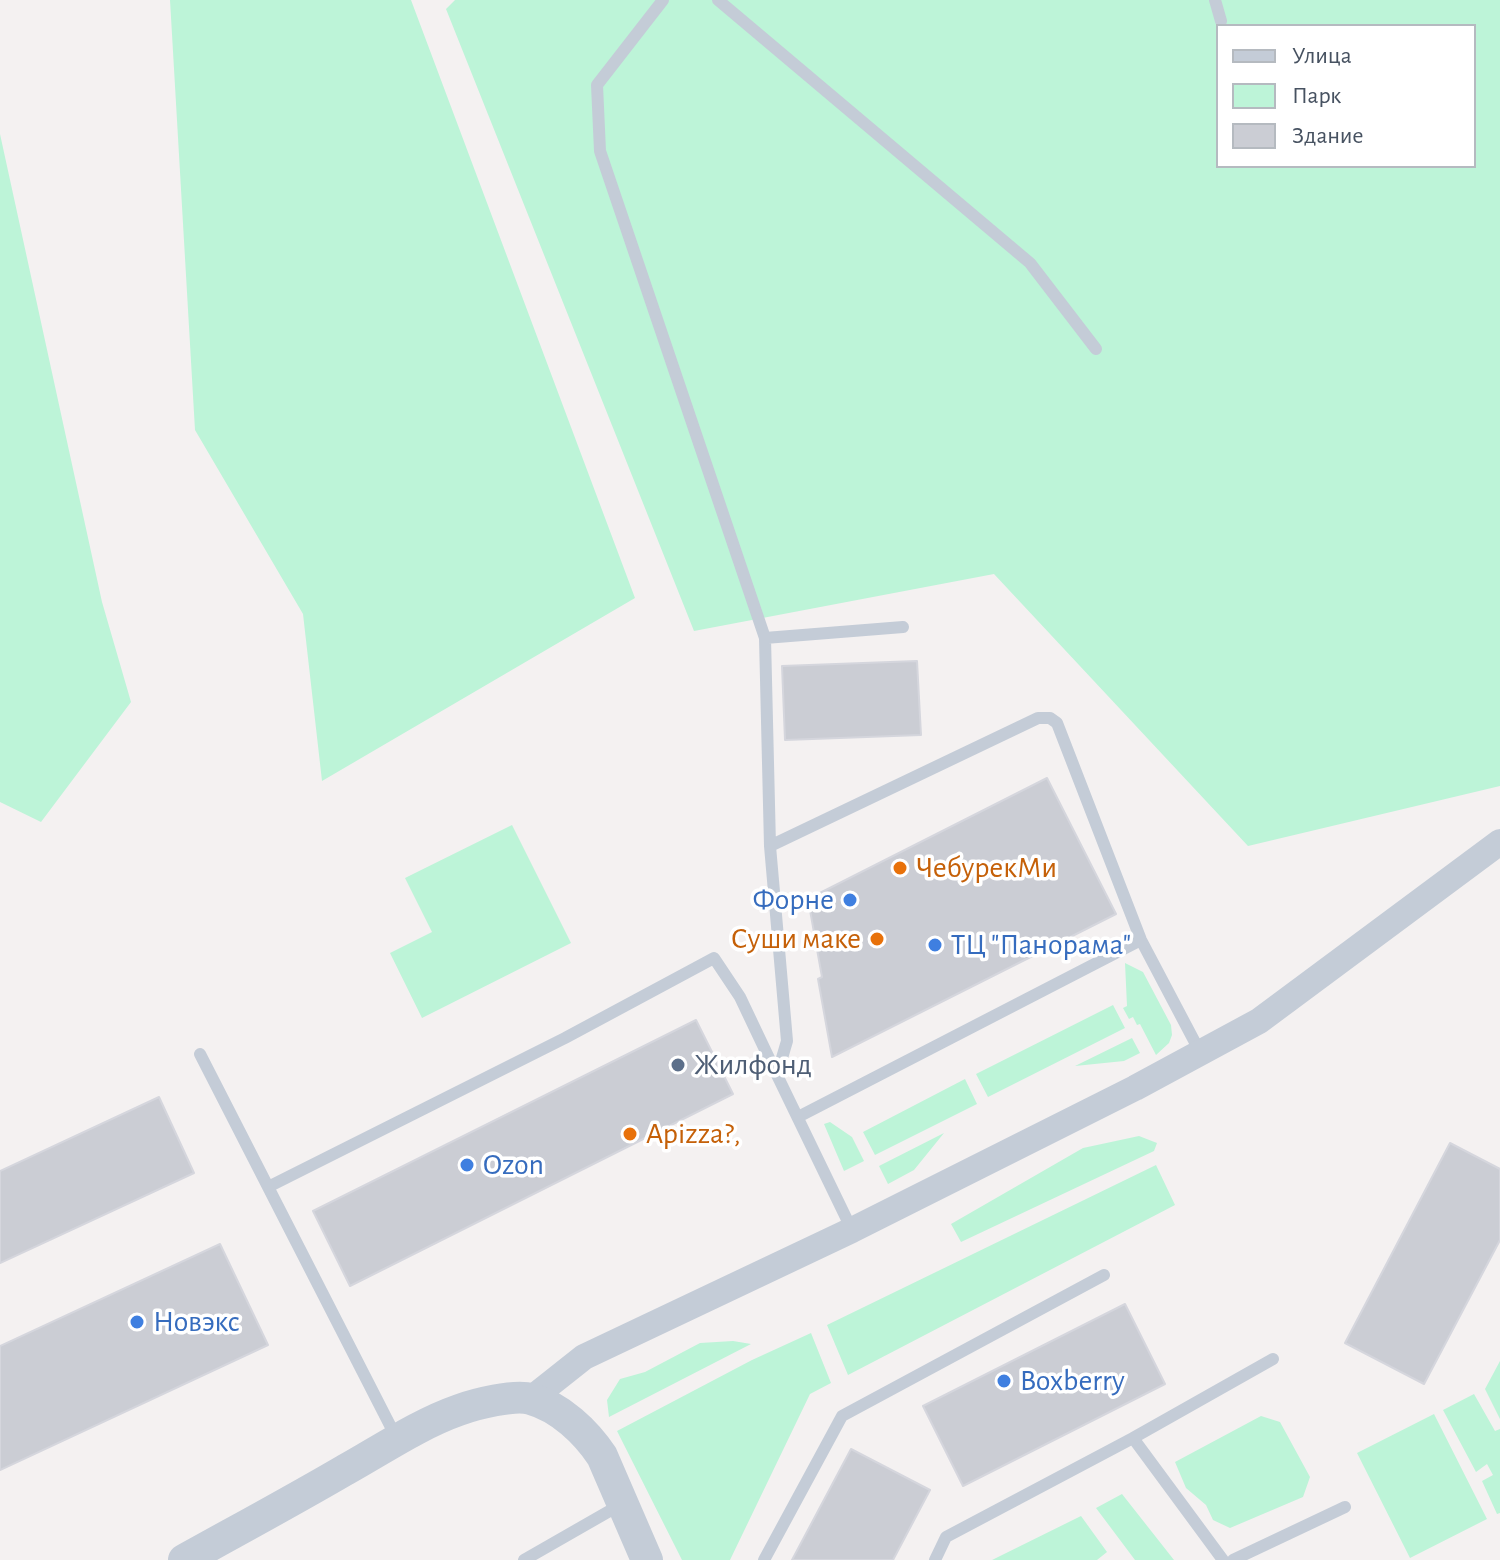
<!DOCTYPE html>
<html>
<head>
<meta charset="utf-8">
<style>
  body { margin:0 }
  #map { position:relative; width:1500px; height:1560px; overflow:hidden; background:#f4f1f1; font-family:"Alegreya Sans",sans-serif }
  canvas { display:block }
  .legend { position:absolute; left:1216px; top:24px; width:260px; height:144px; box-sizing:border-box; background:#fff; border:2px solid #b5bac0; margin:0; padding:10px 14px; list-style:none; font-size:24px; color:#475261 }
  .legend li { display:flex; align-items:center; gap:16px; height:40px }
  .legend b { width:40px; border:2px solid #b5bac0 }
</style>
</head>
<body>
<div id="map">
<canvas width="1500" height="1560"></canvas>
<ul class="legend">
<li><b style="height:10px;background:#c4ccd7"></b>Улица</li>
<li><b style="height:22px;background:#bdf4d8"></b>Парк</li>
<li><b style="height:22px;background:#cbcdd4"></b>Здание</li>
</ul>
</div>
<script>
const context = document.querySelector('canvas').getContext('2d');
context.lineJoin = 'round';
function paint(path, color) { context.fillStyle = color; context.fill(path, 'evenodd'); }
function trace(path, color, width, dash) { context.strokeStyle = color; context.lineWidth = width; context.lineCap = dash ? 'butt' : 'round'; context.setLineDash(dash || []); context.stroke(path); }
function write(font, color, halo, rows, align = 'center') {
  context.font = font + ' "Alegreya Sans",sans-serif'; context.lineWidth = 7; context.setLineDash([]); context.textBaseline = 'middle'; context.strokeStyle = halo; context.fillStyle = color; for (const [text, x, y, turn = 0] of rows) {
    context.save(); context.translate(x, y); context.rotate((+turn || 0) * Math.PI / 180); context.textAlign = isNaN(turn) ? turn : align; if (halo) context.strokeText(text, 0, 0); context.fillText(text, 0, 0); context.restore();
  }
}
paint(new Path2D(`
  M 170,0 L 411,0 L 635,598 L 322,781 L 303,614 L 195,430 Z
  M 455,0 L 1500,0 L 1500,786 L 1248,846 L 994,574 L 694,631 L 446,9 ZM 1218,26 L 1474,26 L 1474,166 L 1218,166 Z
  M 0,134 L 102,602 L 131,702 L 41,822 L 0,802 Z
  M 512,825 L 571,943 L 422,1018 L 390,953 L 432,932 L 405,878 Z
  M 1125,963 L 1143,972 L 1171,1025 L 1172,1035 L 1169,1043 L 1156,1055 L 1140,1024 L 1137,1025 L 1133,1017 L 1129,1019 L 1123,1008 L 1127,1006 Z
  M 1113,1005 L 1125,1028 L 988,1097 L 976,1074 Z
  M 1132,1038 L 1140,1053 L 1124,1061 L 1075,1066 Z
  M 965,1079 L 977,1104 L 875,1155 L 863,1132 Z
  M 830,1122 L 852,1137 L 864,1161 L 844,1171 L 824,1124 Z
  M 944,1133 L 914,1170 L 888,1184 L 879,1166 Z
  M 1139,1136 L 1157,1143 L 1154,1151 L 961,1242 L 951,1224 L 1083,1148 Z
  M 1156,1165 L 1175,1205 L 848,1375 L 827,1325 Z
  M 811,1333 L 831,1383 L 810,1394 L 730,1560 L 682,1560 L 617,1431 L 752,1360 Z
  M 733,1341 L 751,1344 L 609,1417 L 607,1400 L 620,1379 L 645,1372 L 700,1343 Z
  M 1500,1361 L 1500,1419 L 1485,1389 Z
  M 1474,1394 L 1495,1431 L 1500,1429 L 1500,1513 L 1497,1514 L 1482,1481 L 1493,1475 L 1487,1464 L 1476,1472 L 1443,1410 Z
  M 1434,1414 L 1487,1519 L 1410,1558 L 1357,1453 Z
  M 1261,1416 L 1280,1422 L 1310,1477 L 1303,1497 L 1230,1528 L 1213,1520 L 1206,1505 L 1186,1488 L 1175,1462 Z
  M 1122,1494 L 1174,1560 L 1135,1560 L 1096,1508 Z
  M 1081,1516 L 1107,1552 L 1097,1560 L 992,1560 Z`), '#bdf4d8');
const building = new Path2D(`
  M 917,661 L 921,735 L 785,740 L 782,666 Z
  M 1047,778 L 1116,914 L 832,1057 L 818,979 L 822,977 L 808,899 Z
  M 696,1020 L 733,1094 L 350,1286 L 313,1211 Z
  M 159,1097 L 194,1173 L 0,1263 L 0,1171 Z
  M 1450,1143 L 1500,1169 L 1500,1240 L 1424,1384 L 1345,1343 Z
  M 220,1244 L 268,1345 L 0,1470 L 0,1346 Z
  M 1125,1304 L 1165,1384 L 963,1486 L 923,1406 Z
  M 851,1449 L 930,1490 L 893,1560 L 792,1560 Z`);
paint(building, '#cbcdd4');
trace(building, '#d5d6dd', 2);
trace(new Path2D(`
  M 663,0 L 597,85 L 600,151 L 765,638 L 770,846 L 787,1041 L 777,1075 L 852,1230
  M 718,0 L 1030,263 L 1096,349
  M 1215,0 L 1221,21
  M 765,638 L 903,627
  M 770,846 L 1038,718 L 1050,718 L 1057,723 L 1141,940 L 1199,1050
  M 200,1054 L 396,1437
  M 798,1117 L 1141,940
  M 268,1187 L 565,1038 L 714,958 L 740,997 L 777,1075
  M 1133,1438 L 1273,1359
  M 524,1560 L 620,1505
  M 764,1560 L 842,1416 L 1104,1275
  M 935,1560 L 946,1537 L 1133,1438 L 1223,1560
  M 1233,1560 L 1345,1507`), '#c4ccd7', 12);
trace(new Path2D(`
  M 531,1399 L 584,1357 L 852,1230 L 1135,1088 L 1259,1021 L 1500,842`), '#c4ccd7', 26);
trace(new Path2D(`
  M 184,1560 C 238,1530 292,1501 345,1470 C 381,1450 419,1424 459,1410 C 475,1404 515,1394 531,1399 C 560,1407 586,1432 602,1456 L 647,1560`), '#c4ccd7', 32);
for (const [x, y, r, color] of [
  [900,868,8,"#e8710a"],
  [850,900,8,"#3f7fe0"],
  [877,939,8,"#e8710a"],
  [935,945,8,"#3f7fe0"],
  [678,1065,8,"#5c6f8a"],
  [630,1134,8,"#e8710a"],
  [467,1165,8,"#3f7fe0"],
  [137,1322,8,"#3f7fe0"],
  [1004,1381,8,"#3f7fe0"]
]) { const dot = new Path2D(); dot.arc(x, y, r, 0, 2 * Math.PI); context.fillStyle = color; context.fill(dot); trace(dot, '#fff', 3); }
write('30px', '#c56008', '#fff', [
  ["ЧебурекМи",916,868],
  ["Суши маке",861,939,"right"],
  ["Apizza?,",646,1134]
], 'left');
write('30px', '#366cbe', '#fff', [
  ["Форне",834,900,"right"],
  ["ТЦ \"Панорама\"",951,945],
  ["Ozon",483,1165],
  ["Новэкс",153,1322],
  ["Boxberry",1020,1381]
], 'left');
write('30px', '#4e5e75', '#fff', [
  ["Жилфонд",694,1065]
], 'left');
</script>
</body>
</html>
